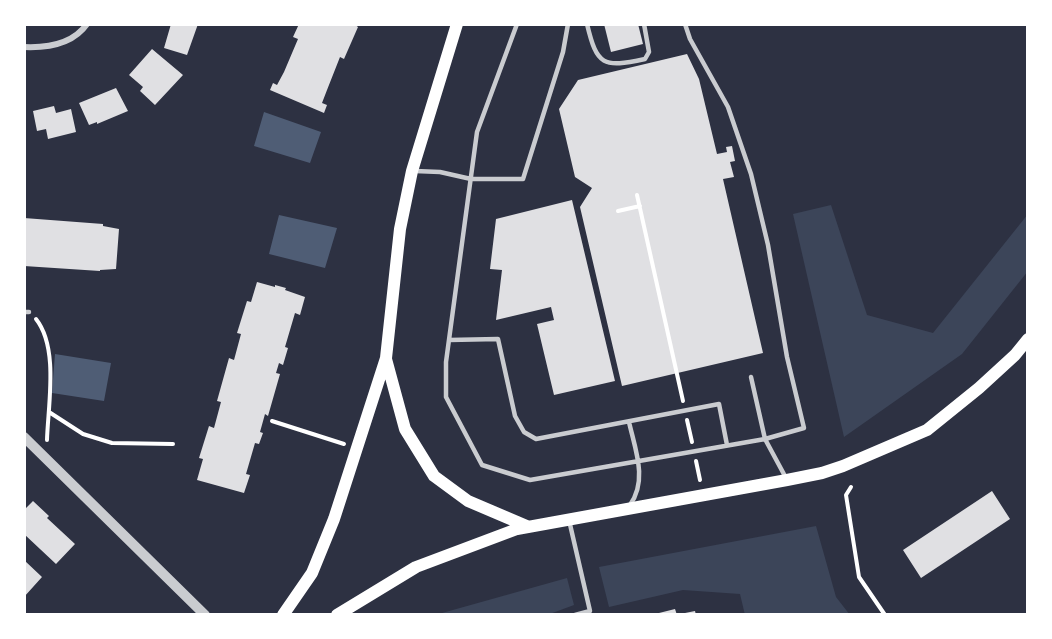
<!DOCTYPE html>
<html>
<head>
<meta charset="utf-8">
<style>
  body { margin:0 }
  #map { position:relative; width:1052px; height:639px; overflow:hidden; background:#2d3142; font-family:"Nunito Sans",sans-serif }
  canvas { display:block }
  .frame { position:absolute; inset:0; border:26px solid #fff; pointer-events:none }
</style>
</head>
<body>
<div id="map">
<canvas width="1052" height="639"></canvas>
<div class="frame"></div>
</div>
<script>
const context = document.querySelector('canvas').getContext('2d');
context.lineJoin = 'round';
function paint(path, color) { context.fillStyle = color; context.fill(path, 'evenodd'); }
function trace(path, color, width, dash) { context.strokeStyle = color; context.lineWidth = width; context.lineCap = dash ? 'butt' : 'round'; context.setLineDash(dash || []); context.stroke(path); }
paint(new Path2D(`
  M 831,205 L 867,315 L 933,333 L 1028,214 L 1028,271 L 962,354 L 844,437 L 793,214 Z
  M 816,526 L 836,597 L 850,615 L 745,615 L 740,594 L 683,590 L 609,607 L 599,567 Z
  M 567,578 L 574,605 L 547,615 L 435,615 Z`), '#3c4559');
paint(new Path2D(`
  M 264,112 L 321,132 L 310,163 L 254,146 Z
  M 279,215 L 337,228 L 325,268 L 269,254 Z
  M 55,354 L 111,363 L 104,401 L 52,393 Z`), '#4f5d75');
paint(new Path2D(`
  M 171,24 L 198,24 L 187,55 L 164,48 Z
  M 299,24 L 354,24 L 358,27 L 344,59 L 340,57 L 327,90 L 322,103 L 327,105 L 324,113 L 270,90 L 273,83 L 277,85 L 284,72 L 298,39 L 293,37 Z
  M 604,24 L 638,24 L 643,44 L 611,52 Z
  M 152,49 L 183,75 L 155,105 L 140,91 L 143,87 L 129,75 Z
  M 687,54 L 699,79 L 717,154 L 727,152 L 726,147 L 732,146 L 735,161 L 730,162 L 734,177 L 723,179 L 763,353 L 622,386 L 580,207 L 592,188 L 575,177 L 559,109 L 578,80 Z
  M 116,88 L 128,111 L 97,124 L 97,122 L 89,125 L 79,103 Z
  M 54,106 L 56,113 L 71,109 L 76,132 L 48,139 L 46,129 L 37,131 L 33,111 Z
  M 572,200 L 615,381 L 554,395 L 537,324 L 554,320 L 551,307 L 496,320 L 502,270 L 490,269 L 496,219 Z
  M 24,218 L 103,224 L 103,226 L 119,229 L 116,269 L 100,270 L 100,271 L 24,266 Z
  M 257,282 L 275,287 L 275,285 L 286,288 L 285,290 L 305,297 L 300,315 L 295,313 L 285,347 L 288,348 L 283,365 L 279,363 L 276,373 L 280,374 L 268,416 L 265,414 L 260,432 L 263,433 L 259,444 L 255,443 L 246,474 L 250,475 L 244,493 L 197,480 L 203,459 L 199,458 L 209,426 L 214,428 L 221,402 L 217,401 L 229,358 L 234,360 L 241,334 L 237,333 L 247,301 L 251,302 Z
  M 992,491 L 1010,519 L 921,578 L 903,550 Z
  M 33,501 L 49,516 L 47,518 L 75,544 L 56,564 L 24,534 L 24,510 Z
  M 24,560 L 42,577 L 24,597 Z
  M 675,609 L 677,615 L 659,615 L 659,613 Z
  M 695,611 L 696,615 L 680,615 L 680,614 Z`), '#e0e0e3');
trace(new Path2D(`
  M 637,195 L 683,401
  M 618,211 L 640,206
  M 36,319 C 59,348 48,405 47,440
  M 49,412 L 83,434 L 112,443 L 173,444
  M 687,420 L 692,442
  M 272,421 L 344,444
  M 696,461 L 700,480
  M 851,487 L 846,495 L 859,577 L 885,615`), '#fff', 4);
trace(new Path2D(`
  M 517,24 L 477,132 L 446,362 L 446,397 L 482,465 L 530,480 L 765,439 L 804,428 L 787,357 L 768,245 L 751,174 L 728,107 L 690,39 L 685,24
  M 587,24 C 597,66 603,68 645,59 L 649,52 L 644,24
  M 415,171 L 440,172 L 471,179 L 523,179 L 563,52 L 568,24
  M 24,312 L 29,312
  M 449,340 L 498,339 L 515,416 L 524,432 L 536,439 L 719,404 L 727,445
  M 751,377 L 765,439 L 786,478
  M 629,422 C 635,449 648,480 630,505
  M 569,520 L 590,611 L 575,615`), '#caccd0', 4.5);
trace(new Path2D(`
  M 24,47 C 47,48 73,44 87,24`), '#caccd0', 6);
trace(new Path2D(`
  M 24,437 L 205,615`), '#caccd0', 10);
trace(new Path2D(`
  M 386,359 L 405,429 L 434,476 L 468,501 L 529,527
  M 283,615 L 312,573 L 334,519 L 386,358 L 400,229 L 412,171 L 457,24
  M 337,615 L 416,567 L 517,529 L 787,480 L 822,473 L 843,466 L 927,430 L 979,388 L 1015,355 L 1028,339`), '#fff', 12);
</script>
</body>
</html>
